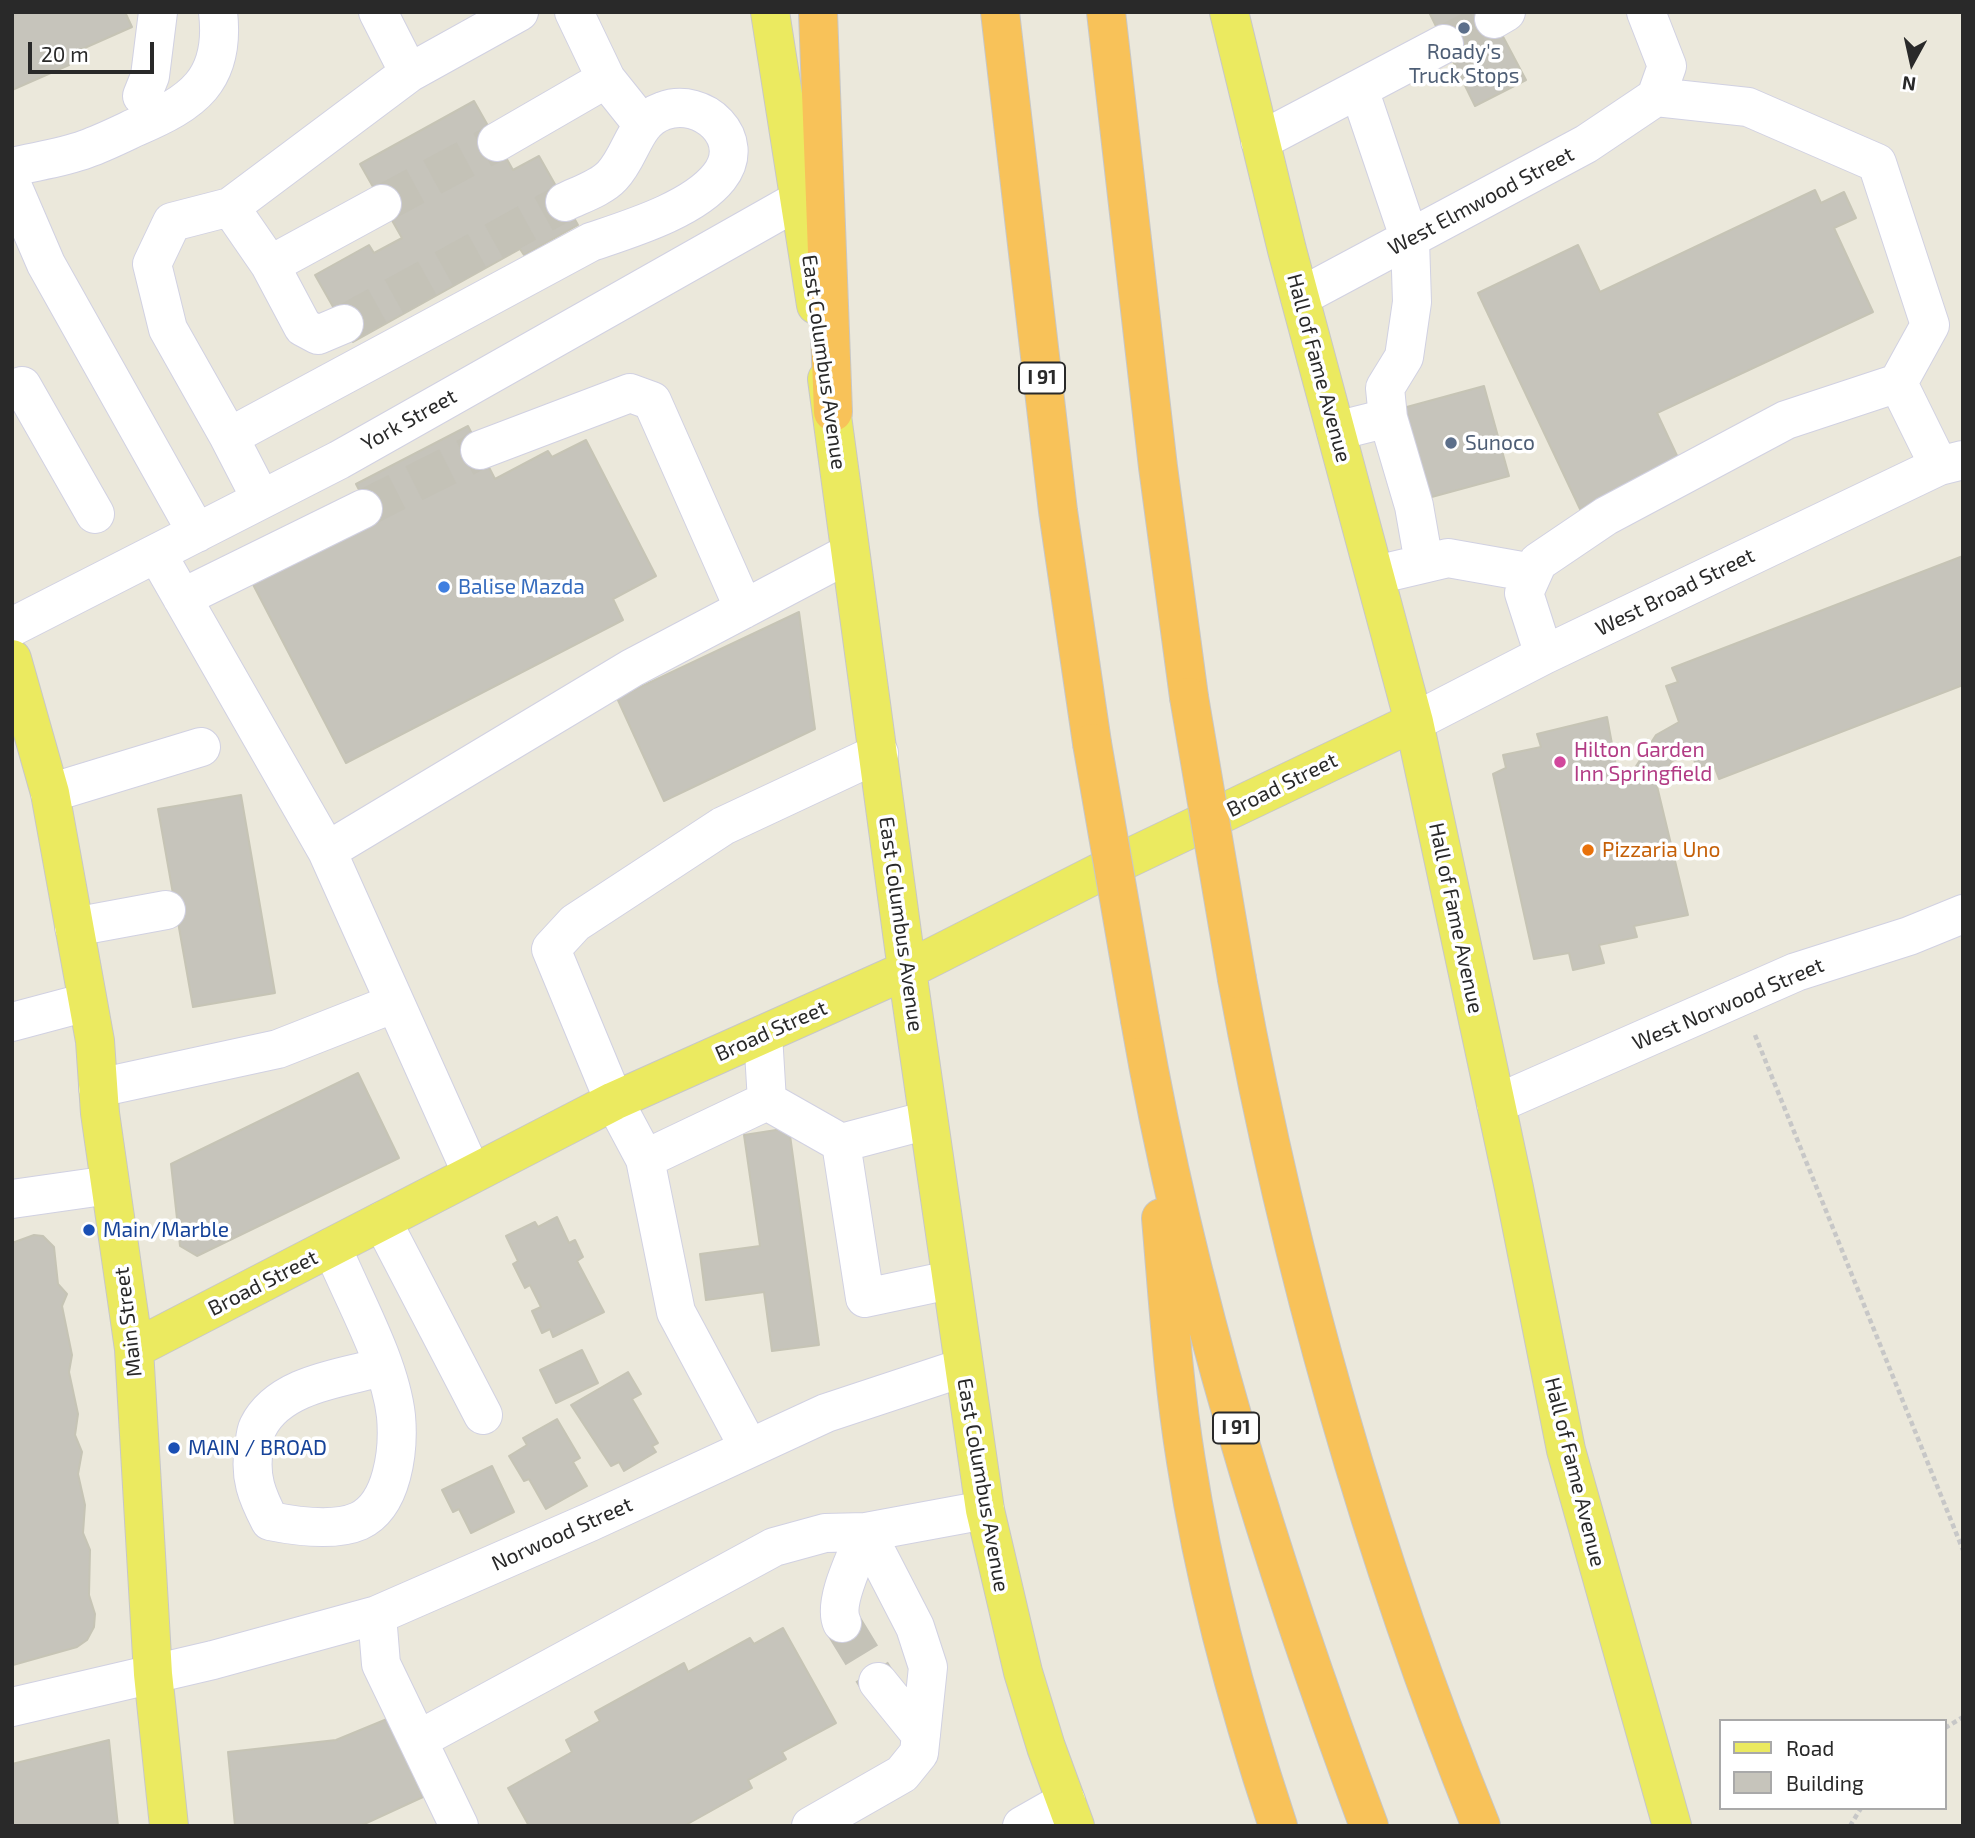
<!DOCTYPE html>
<html>
<head>
<meta charset="utf-8">
<style>
  body { margin:0 }
  #map { position:relative; width:1975px; height:1838px; overflow:hidden; background:#ebe8db; font-family:"Exo 2",sans-serif }
  canvas { display:block }
  .frame { position:absolute; inset:0; border:14px solid #292929; pointer-events:none }
  .legend { position:absolute; left:1719px; top:1719px; width:228px; height:91px; box-sizing:border-box; background:#fff; border:2px solid #a9a9a9; margin:0; padding:9px 12px; list-style:none; font-size:21px; color:#292929 }
  .legend li { display:flex; align-items:center; gap:14px; height:35px }
  .legend b { width:35px; border:2px solid #a9a9a9 }
  .north { position:absolute; left:1877px; top:28px; width:70px; height:70px; -webkit-text-stroke:5px #fff; paint-order:stroke; rotate:188deg; font-size:19px; font-weight:700; line-height:28px; text-align:center; color:#292929 }
  .north::after { content:''; display:block; margin:auto; width:24px; height:32px; background:#292929; clip-path:polygon(50% 0,100% 100%,50% 72%,0 100%) }
  .scale { position:absolute; left:28px; top:42px; width:126px; height:32px; box-sizing:border-box; border:4px solid #292929; border-top:0; padding-left:9px; font-size:21px; line-height:24px; white-space:nowrap; color:#292929; -webkit-text-stroke:5px #fff; paint-order:stroke }
</style>
</head>
<body>
<div id="map">
<canvas width="1975" height="1838"></canvas>
<div class="frame"></div>
<ul class="legend">
<li><b style="height:9px;background:#ebea60"></b>Road</li>
<li><b style="height:19px;background:#c6c4bb"></b>Building</li>
</ul>
<div class="north">N</div>
<div class="scale">20 m</div>
</div>
<script>
const context = document.querySelector('canvas').getContext('2d');
context.lineJoin = 'round';
function paint(path, color) { context.fillStyle = color; context.fill(path, 'evenodd'); }
function trace(path, color, width, dash) { context.strokeStyle = color; context.lineWidth = width; context.lineCap = dash ? 'butt' : 'round'; context.setLineDash(dash || []); context.stroke(path); }
function write(font, color, halo, rows, align = 'center') {
  context.font = font + ' "Exo 2",sans-serif'; context.lineWidth = 7; context.setLineDash([]); context.textBaseline = 'middle'; context.strokeStyle = halo; context.fillStyle = color; for (const [text, x, y, turn = 0] of rows) {
    context.save(); context.translate(x, y); context.rotate((+turn || 0) * Math.PI / 180); context.textAlign = isNaN(turn) ? turn : align; if (halo) context.strokeText(text, 0, 0); context.fillText(text, 0, 0); context.restore();
  }
}
const building = new Path2D(`
  M 12,12 L 125,12 L 132,27 L 71,54 L 69,65 L 12,90 Z
  M 1429,12 L 1490,12 L 1526,80 L 1475,106 Z
  M 474,101 L 513,170 L 539,156 L 578,225 L 524,255 L 520,249 L 353,342 L 315,275 L 369,245 L 374,253 L 402,238 L 360,164 Z
  M 1815,190 L 1821,203 L 1844,192 L 1856,218 L 1834,228 L 1873,312 L 1657,413 L 1680,462 L 1580,509 L 1478,293 L 1578,245 L 1600,292 Z
  M 1484,386 L 1509,476 L 1417,501 L 1392,411 Z
  M 468,426 L 495,479 L 548,451 L 552,457 L 586,440 L 656,576 L 613,599 L 623,620 L 346,763 L 246,571 L 368,507 L 356,484 Z
  M 1963,556 L 1963,685 L 1719,779 L 1713,763 L 1697,769 L 1692,753 L 1672,761 L 1657,786 L 1688,915 L 1634,926 L 1637,937 L 1599,945 L 1604,963 L 1573,970 L 1569,953 L 1534,959 L 1493,774 L 1506,768 L 1503,755 L 1541,747 L 1537,734 L 1607,717 L 1617,771 L 1633,771 L 1656,735 L 1679,722 L 1666,686 L 1678,682 L 1672,668 Z
  M 799,612 L 815,729 L 664,801 L 617,698 Z
  M 241,795 L 275,993 L 193,1007 L 158,809 Z
  M 358,1073 L 399,1158 L 197,1256 L 180,1246 L 171,1164 Z
  M 789,1128 L 819,1345 L 772,1351 L 764,1292 L 706,1300 L 700,1254 L 760,1246 L 744,1135 Z
  M 557,1217 L 569,1243 L 575,1240 L 583,1257 L 577,1261 L 604,1312 L 553,1337 L 550,1329 L 542,1333 L 532,1311 L 541,1307 L 530,1285 L 525,1288 L 513,1264 L 518,1261 L 506,1236 L 535,1222 L 538,1227 Z
  M 34,1235 L 43,1236 L 54,1247 L 58,1284 L 67,1294 L 62,1306 L 72,1355 L 69,1372 L 78,1414 L 75,1435 L 82,1452 L 78,1474 L 85,1505 L 83,1533 L 90,1550 L 89,1595 L 95,1614 L 94,1627 L 87,1640 L 77,1647 L 13,1665 L 12,1243 Z
  M 582,1350 L 598,1383 L 556,1403 L 540,1370 Z
  M 628,1372 L 641,1394 L 632,1399 L 658,1443 L 652,1446 L 656,1452 L 624,1471 L 619,1462 L 611,1466 L 571,1405 Z
  M 557,1419 L 580,1458 L 573,1462 L 587,1486 L 546,1509 L 529,1479 L 524,1481 L 509,1456 L 527,1445 L 523,1438 Z
  M 492,1466 L 514,1512 L 471,1533 L 459,1509 L 453,1512 L 442,1490 Z
  M 783,1628 L 836,1723 L 782,1752 L 786,1759 L 748,1780 L 752,1788 L 684,1826 L 529,1826 L 508,1788 L 572,1752 L 566,1740 L 600,1721 L 595,1712 L 684,1663 L 688,1672 L 750,1638 L 754,1644 Z
  M 387,1719 L 423,1797 L 360,1826 L 235,1826 L 228,1752 L 336,1740 Z
  M 109,1740 L 118,1826 L 12,1826 L 12,1764 Z`);
paint(building, '#c6c4bb');
trace(building, '#c6c4b5', 2);
trace(new Path2D(`
  M 1444,44 L 1494,19
  M 382,204 L 497,142
  M 344,324 L 565,202
  M 363,509 L 480,450
  M 842,1623 L 878,1682`), '#c4c2b7', 38, [38, 19]);
const minor = new Path2D(`
  M 378,12 L 409,73
  M 574,12 L 606,79 L 642,124
  M 1646,12 L 1667,66 L 1656,97
  M 1494,19 L 1506,12
  M 1359,89 L 1410,240 L 1412,302 L 1404,357 L 1385,388 L 1388,418
  M 142,96 L 150,76 L 158,12
  M 1656,97 L 1748,107 L 1877,163 L 1930,325 L 1898,383
  M 1260,141 L 1444,44
  M 497,142 L 606,79
  M 12,167 C 37,161 62,158 86,149 C 103,143 119,135 136,127 C 192,103 226,81 218,12
  M 12,185 L 46,264 L 197,533
  M 230,207 L 409,73 L 519,12
  M 270,265 L 382,204
  M 1300,297 L 1586,144 L 1656,97
  M 344,324 L 318,335 L 303,327 L 270,265 L 230,207 L 172,222 L 152,264 L 168,329 L 229,437 L 591,242 C 629,229 693,210 719,177 C 749,139 703,96 663,111 C 634,121 632,155 612,176 C 601,188 579,195 565,202
  M 12,390 L 22,386 L 95,514
  M 1336,431 L 1388,418 L 1414,506 L 1424,563
  M 229,437 L 261,499
  M 480,450 L 630,393 L 652,401 L 744,609
  M 157,554 L 327,851 L 472,1174
  M 1376,575 L 1448,558 L 1533,573
  M 182,598 L 363,509
  M 12,627 L 339,460 L 799,200
  M 1544,655 L 1524,593 L 1538,562 L 1606,516 L 1786,420 L 1898,383 L 1939,466
  M 1414,722 L 1544,655 L 1939,466 L 1963,460
  M 50,793 L 201,747
  M 327,851 L 632,668 L 850,553
  M 74,927 L 166,910
  M 12,1022 L 87,1002
  M 763,1035 L 767,1101 L 841,1143 L 928,1120
  M 98,1088 L 278,1049 L 395,1003
  M 767,1101 L 645,1159 L 614,1101 L 551,949 L 575,923 L 723,826 L 879,753
  M 1496,1104 L 1796,972 L 1909,936 L 1963,914
  M 841,1143 L 865,1298 L 950,1280
  M 645,1159 L 676,1312 L 749,1448
  M 12,1199 L 110,1185
  M 382,1221 L 483,1415
  M 332,1247 C 353,1298 390,1362 396,1416 C 399,1450 393,1505 359,1521 C 334,1532 295,1526 270,1521 C 257,1496 249,1477 254,1448 C 255,1442 255,1433 258,1427 C 279,1384 342,1378 382,1367
  M 377,1615 L 381,1664 L 459,1826
  M 878,1682 L 921,1735
  M 12,1707 L 213,1660 L 377,1615 L 590,1522 L 826,1413 L 962,1368
  M 418,1740 L 774,1547 L 825,1533 L 866,1532 C 858,1553 832,1602 842,1623
  M 811,1826 L 902,1774 L 919,1753 L 928,1667 L 915,1627 L 866,1532 L 985,1510
  M 1022,1826 L 1066,1801`);
const major = new Path2D(`
  M 770,12 L 816,305
  M 1229,12 L 1287,250 L 1414,722 L 1514,1188 L 1566,1450 L 1672,1826
  M 827,379 L 907,970 L 985,1510 L 1023,1672 L 1046,1747 L 1075,1826
  M 12,659 L 50,793 L 95,1041 L 100,1113 L 134,1349 L 153,1674 L 169,1826
  M 134,1349 L 614,1101 L 907,970 L 1108,868 L 1414,722`);
const highway = new Path2D(`
  M 818,12 L 833,412
  M 1000,12 L 1058,511 L 1092,743
  M 1106,12 L 1158,467 L 1189,697
  M 1237,979 C 1289,1263 1372,1558 1481,1826
  M 1140,1020 C 1188,1296 1271,1564 1369,1826
  M 1161,1218 C 1168,1299 1173,1381 1186,1461 C 1205,1586 1238,1706 1278,1826`);
trace(minor, '#d1d1e2', 40);
trace(major, '#c7c7c7', 40);
trace(highway, '#c7c7c7', 40);
trace(new Path2D(`
  M 1755,1035 L 1963,1550
  M 1945,1728 L 1963,1717
  M 1850,1826 L 1861,1808`), '#c7c7c7', 4.5, [5, 3.5]);
trace(minor, '#fff', 38);
trace(major, '#ebea60', 38);
trace(highway, '#f8c259', 38);
const highwayBridge = new Path2D(`
  M 1189,697 L 1237,979
  M 1092,743 L 1140,1020`);
trace(highwayBridge, '#c7c7c7', 40, []);
trace(highwayBridge, '#f8c259', 38);
for (const [x, y, r, color] of [
  [1464,28,7,"#5c6f8a"],
  [1451,443,7,"#5c6f8a"],
  [444,587,7,"#3f7fe0"],
  [1560,762,7,"#d1479c"],
  [1588,850,7,"#e8710a"],
  [89,1230,7,"#1a4fb4"],
  [174,1448,7,"#1a4fb4"]
]) { const dot = new Path2D(); dot.arc(x, y, r, 0, 2 * Math.PI); context.fillStyle = color; context.fill(dot); trace(dot, '#fff', 2.5); }
for (const [x, y, w] of [
  [1042,378,46],
  [1236,1428,46]
]) { const box = new Path2D(); box.roundRect(x - w / 2, y - 15.5, w, 31, 5); context.fillStyle = '#fff'; context.fill(box); trace(box, '#292929', 2); }
write('bold 19px', '#292929', null, [
  ["I 91",1042,378],
  ["I 91",1236,1428]
]);
write('21px', '#4e5e75', '#fff', [
  ["Roady's",1464,52],
  ["Truck Stops",1464,76],
  ["Sunoco",1465,443,"left"]
]);
write('21px', '#292929', '#fff', [
  ["West Elmwood Street",1481,201,-28],
  ["East Columbus Avenue",824,362,82],
  ["Hall of Fame Avenue",1319,368,75],
  ["York Street",409,420,-29],
  ["West Broad Street",1675,592,-26],
  ["Broad Street",1282,785,-26],
  ["Hall of Fame Avenue",1456,918,78],
  ["East Columbus Avenue",901,924,82],
  ["West Norwood Street",1728,1004,-23],
  ["Broad Street",771,1031,-24],
  ["Broad Street",263,1283,-27],
  ["Main Street",128,1322,-97],
  ["Hall of Fame Avenue",1575,1472,76],
  ["East Columbus Avenue",983,1485,80],
  ["Norwood Street",562,1534,-24]
]);
write('21px', '#366cbe', '#fff', [
  ["Balise Mazda",458,587]
], 'left');
write('21px', '#b23c85', '#fff', [
  ["Hilton Garden",1574,750],
  ["Inn Springfield",1574,774]
], 'left');
write('21px', '#c56008', '#fff', [
  ["Pizzaria Uno",1602,850]
], 'left');
write('21px', '#164399', '#fff', [
  ["Main/Marble",103,1230],
  ["MAIN / BROAD",188,1448]
], 'left');
</script>
</body>
</html>
